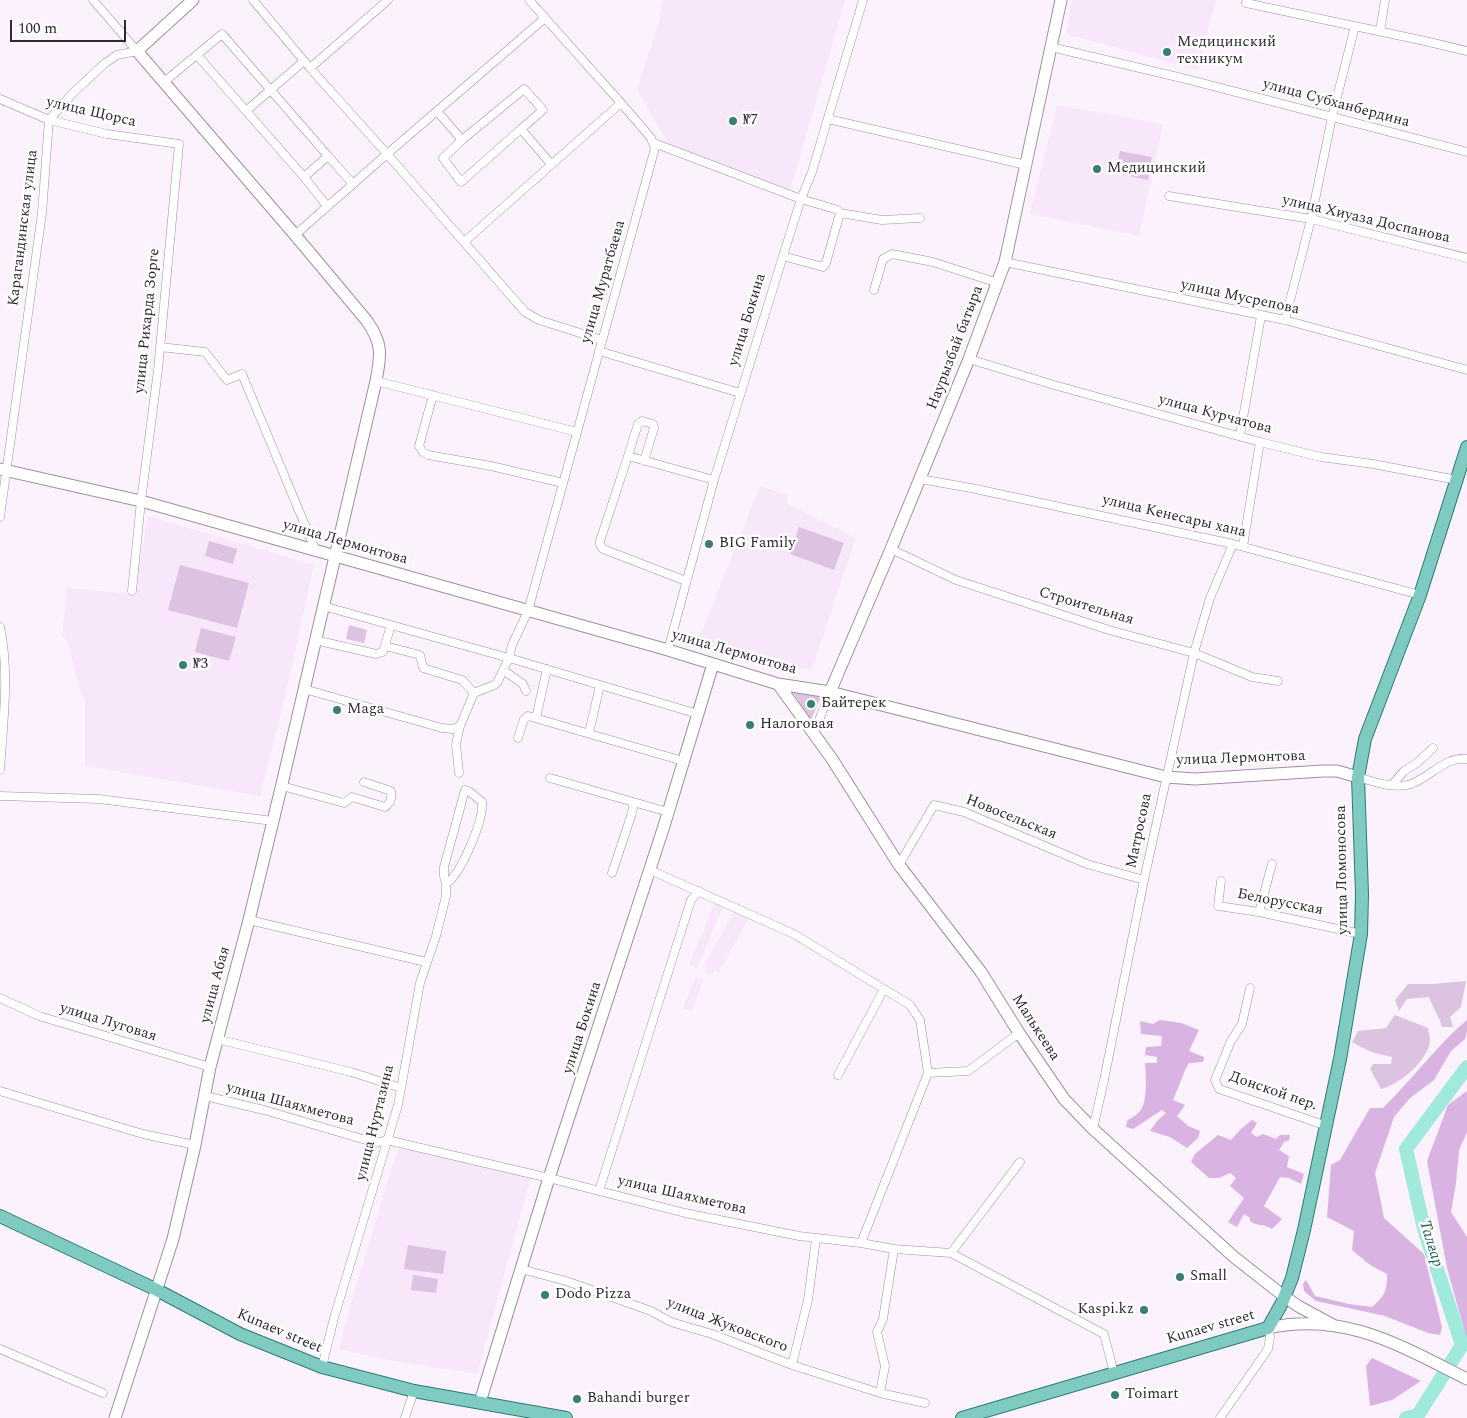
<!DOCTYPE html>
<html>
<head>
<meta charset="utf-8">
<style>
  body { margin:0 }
  #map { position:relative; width:1467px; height:1418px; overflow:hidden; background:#fcf2fe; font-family:Spectral,serif }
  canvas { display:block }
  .scale { position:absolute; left:10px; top:20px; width:116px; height:22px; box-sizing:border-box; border:2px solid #2d292e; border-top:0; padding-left:6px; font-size:15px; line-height:18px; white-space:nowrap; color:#2d292e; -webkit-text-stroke:4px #fff; paint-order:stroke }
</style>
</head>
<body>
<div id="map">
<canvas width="1467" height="1418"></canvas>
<div class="scale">100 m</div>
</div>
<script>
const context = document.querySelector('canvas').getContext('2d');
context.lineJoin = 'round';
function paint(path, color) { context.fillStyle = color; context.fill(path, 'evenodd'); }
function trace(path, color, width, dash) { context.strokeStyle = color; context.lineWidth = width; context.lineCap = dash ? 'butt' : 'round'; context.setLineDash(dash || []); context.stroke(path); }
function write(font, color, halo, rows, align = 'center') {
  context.font = font + ' Spectral,serif'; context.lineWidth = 5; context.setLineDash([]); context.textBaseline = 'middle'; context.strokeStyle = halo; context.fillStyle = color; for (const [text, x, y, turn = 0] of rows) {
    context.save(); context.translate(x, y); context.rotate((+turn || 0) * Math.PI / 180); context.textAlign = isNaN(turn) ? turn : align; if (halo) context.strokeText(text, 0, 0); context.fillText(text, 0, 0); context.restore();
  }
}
paint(new Path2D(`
  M 662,0 L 845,0 L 789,195 L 674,154 L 637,89 L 659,22 Z
  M 1072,0 L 1216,0 L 1197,70 L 1066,34 Z
  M 1057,105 L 1163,124 L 1139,236 L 1030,214 Z
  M 760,486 L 788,495 L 787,503 L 856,538 L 811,671 L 699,638 Z
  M 148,516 L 314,565 L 284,702 L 260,796 L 85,766 L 85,700 L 80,691 L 67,639 L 62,637 L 67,588 L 134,594 Z
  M 715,902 L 723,906 L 697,969 L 689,965 Z
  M 735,910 L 749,918 L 719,972 L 714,970 L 711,975 L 704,971 L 707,966 L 704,965 Z
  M 696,976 L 704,979 L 692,1011 L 683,1008 Z
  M 401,1147 L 531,1177 L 477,1374 L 388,1360 L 339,1349 L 355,1289 L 396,1154 Z`), '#f8e6fb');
paint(new Path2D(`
  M 1120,151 L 1152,157 L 1148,180 L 1115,173 Z
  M 799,527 L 844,543 L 834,570 L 790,554 Z
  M 209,541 L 237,549 L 233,564 L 205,556 Z
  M 180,565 L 249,583 L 237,628 L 168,610 Z
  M 349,625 L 367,630 L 364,643 L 346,639 Z
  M 201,628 L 236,637 L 229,661 L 195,652 Z
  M 792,691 L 821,697 L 811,720 Z
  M 1466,981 L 1461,1007 L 1450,1017 L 1453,1027 L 1442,1027 C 1439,1016 1433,1008 1429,997 L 1407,999 L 1399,1011 L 1395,1000 L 1408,984 L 1433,984 Z
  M 1395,1015 L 1428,1028 C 1428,1031 1430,1036 1430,1040 C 1429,1060 1399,1085 1381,1089 L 1370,1069 L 1373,1064 L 1391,1064 L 1392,1057 C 1376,1054 1365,1050 1352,1042 L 1358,1031 L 1386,1028 Z
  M 408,1245 L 446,1251 L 443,1274 L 404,1269 Z
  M 413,1275 L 438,1279 L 436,1293 L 411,1290 Z`), '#ddc3e2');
paint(new Path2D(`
  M 1160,1020 L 1181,1023 L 1199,1030 L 1189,1051 L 1204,1057 L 1203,1062 L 1189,1063 L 1186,1068 L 1173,1100 L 1185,1105 L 1177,1116 L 1188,1126 L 1200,1131 L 1198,1138 L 1187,1148 L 1170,1137 L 1150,1131 L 1158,1120 L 1166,1113 L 1162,1110 L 1133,1129 L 1126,1127 L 1127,1121 C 1131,1118 1137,1115 1140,1111 C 1148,1102 1146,1075 1145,1063 L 1157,1063 L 1157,1057 L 1145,1055 L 1146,1047 L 1161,1046 L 1162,1036 L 1141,1034 L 1140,1021 L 1153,1024 Z
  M 1467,1020 L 1467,1031 L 1465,1039 L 1451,1051 L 1434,1080 L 1410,1098 L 1394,1117 L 1375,1173 L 1384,1218 L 1424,1254 L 1442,1327 L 1440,1335 L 1428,1333 L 1385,1316 L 1316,1301 L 1304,1291 L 1303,1284 L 1306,1280 L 1315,1296 L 1349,1304 L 1372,1307 C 1385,1296 1387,1291 1387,1274 L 1370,1265 L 1352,1250 L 1354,1231 L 1327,1217 L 1331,1165 L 1340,1160 L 1370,1108 L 1383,1108 C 1412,1080 1436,1046 1467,1020 Z
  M 1467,1091 L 1467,1132 L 1459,1150 L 1456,1183 L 1451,1212 L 1467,1237 L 1467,1340 L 1447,1268 L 1427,1161 L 1448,1105 Z
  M 1252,1120 L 1257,1123 L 1251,1133 L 1257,1137 L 1263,1134 L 1276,1139 L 1280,1135 L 1290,1135 L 1289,1140 L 1284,1142 L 1279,1150 L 1289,1156 L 1287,1167 L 1304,1174 L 1301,1184 L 1289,1178 L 1280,1177 L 1264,1206 L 1282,1219 L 1272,1229 C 1265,1224 1256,1226 1250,1221 L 1250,1218 L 1244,1214 L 1237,1227 L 1228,1222 L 1244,1198 L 1230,1186 L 1236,1178 L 1230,1173 L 1219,1178 L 1209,1178 L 1191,1162 L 1195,1154 L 1218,1135 L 1231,1140 L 1241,1129 Z
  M 1372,1358 L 1421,1381 L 1392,1400 L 1370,1406 L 1366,1366 Z`), '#d9b3e1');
trace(new Path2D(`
  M 1406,1418 L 1418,1415 L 1462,1345 L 1424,1229 L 1406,1149 L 1467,1067`), '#a0e9dd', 14);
const street = new Path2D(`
  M 253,0 L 310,68 L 387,154 L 545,18
  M 1246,3 L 1425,41 L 1467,51
  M 1380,31 L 1385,0
  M 1051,47 L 1186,79 L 1467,152
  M 310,68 L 388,0
  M 164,82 L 222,34 L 328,156 L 304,177 L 197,55
  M 0,99 L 49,120 L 107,134 L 179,144 L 158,370 L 141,501 L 132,591
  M 246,111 L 304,61
  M 437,111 L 462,140 L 524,89 L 543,110 L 521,129 L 551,164
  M 828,119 L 1026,165
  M 462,140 L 443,158 L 461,182 L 521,129
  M 654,143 L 801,199 L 838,210 L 840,213 L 882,220 L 920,218
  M 328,156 L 353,184
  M 304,177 L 327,206
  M 1169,196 L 1311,219 L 1467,258
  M 295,235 L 387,154 L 525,312 L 539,320 L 602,340
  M 464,242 L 621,103
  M 783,256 L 823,267 L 826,263 L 840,213
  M 1005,262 L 1285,320 L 1467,370
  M 874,290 L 883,259 L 892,254 L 933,262 L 998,283
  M 1285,320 L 1311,219 L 1332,117 L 1355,26
  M 160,347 L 205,352 L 227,380 L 242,374 L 315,549
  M 599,351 L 740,393
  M 969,359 L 1054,385 L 1260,442 L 1321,457 L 1373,464 L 1457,480
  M 376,381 L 577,432
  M 433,395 L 419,446 L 423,452 L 428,455 L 491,466 L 563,483
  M 1240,435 L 1261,316
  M 628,456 L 714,480
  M 644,461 L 654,428 L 653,424 L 642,421 L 638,424 L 628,456 L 600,541 L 600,545 L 603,549 L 686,581
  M 920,479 L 971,488 L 1233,544 L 1420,595
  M 0,517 L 42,213 L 49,120 L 73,93 L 104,64 L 117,55 L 137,51 L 93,0
  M 1243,546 L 1260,442
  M 891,549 L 956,580 L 1109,630 L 1194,653 L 1252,677 L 1278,681
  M 323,606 L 509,658 L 512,645 L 528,611 L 655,148 L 651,138 L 621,103 L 529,0
  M 0,627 C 10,673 3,722 0,770
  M 315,640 L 376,654 L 383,652 L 391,625
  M 385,646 L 420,655 L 423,668 L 462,680 L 474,693
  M 668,650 L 714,480 L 783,256 L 801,199 L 812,172 L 863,0
  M 503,670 L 523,684 L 526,691
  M 304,689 L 442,728 L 452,729 L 460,726
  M 536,718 L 547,669
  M 589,733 L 600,685
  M 814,733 L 830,692
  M 518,738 L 524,719 L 528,716 L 683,761
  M 459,773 L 456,744 L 460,726 L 474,693 L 494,685 L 497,683 L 509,658 L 698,714
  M 1358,777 C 1374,782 1394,789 1411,784 C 1431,777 1445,756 1467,759
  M 550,778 L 668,812
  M 1392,785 L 1404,771 L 1417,763 L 1433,748
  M 282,786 L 344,803 L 352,797 L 385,807 C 391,803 392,797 391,791 L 364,782
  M 0,796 L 99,799 L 273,821
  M 899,865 L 934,805 L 964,812 L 1087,864 L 1144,880
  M 650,870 L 794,934 L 910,1005 L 920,1020 L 928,1073
  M 612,873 L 631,816 L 633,808 L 632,802
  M 1221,881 L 1218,906 L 1259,912 L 1361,934
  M 1259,912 L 1272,864
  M 249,920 L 426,962
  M 1250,988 L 1242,1024 L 1231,1041 L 1215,1080 L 1219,1089 L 1327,1126
  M 0,998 L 39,1016 L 210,1067
  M 217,1039 L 351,1072 L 401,1088
  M 838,1075 L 884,989
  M 0,1091 L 143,1134 L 195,1145
  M 205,1096 L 264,1110 L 376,1143 L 387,1140 L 549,1178 L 685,1213 L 799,1236 L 861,1243 L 894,1249 L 951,1253 L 1104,1334 L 1114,1373
  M 1093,1129 L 1104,1080 L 1144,880 L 1194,653 L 1210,598 L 1233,544
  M 599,1191 L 691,900 L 699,891
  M 861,1243 L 928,1073 L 968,1071 L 1019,1033
  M 951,1253 L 1020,1162
  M 521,1269 L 566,1281 L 651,1311 L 671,1322 L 712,1334 L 792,1365 L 880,1393 L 925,1403
  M 0,1349 L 103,1393
  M 792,1365 L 808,1300 L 816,1239
  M 322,1367 L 334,1318 L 398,1105 L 420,983 L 436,936 L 446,896 L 446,884 L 444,876 L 444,867 L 465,790 L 470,792 L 482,802 C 484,820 461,874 446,884
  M 880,1393 L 885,1366 L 877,1332 L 883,1319 L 894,1249
  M 405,1418 L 414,1391
  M 1220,1418 L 1268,1349 L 1270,1337 L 1268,1328`);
const secondary = new Path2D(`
  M 0,469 L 141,501 L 668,650 L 778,684 L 830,692 L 1166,777 L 1195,779 L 1323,771 L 1337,771 L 1358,777
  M 778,684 L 832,759 L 899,865 L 981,972 L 1019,1033 L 1064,1099 L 1093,1129 L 1234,1257 L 1285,1297 L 1298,1306 L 1333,1325
  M 830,692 L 891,549 L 969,359 L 1005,262 L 1061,0
  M 1268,1328 C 1344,1311 1401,1346 1467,1379
  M 480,1402 L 549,1178 L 664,826 L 713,664
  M 115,1418 L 173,1239 L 195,1145 L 210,1067 L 249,920 L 282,784 L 376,381 C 381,355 383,344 367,321 L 295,235 L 137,51 L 193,0`);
const primary = new Path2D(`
  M 0,1216 L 155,1289 L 240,1334 L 322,1367 L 414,1391 L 566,1418
  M 962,1418 L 1268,1328 L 1282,1303 L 1292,1278 L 1304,1230 L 1340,1059 L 1361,934 L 1362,894 L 1358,777 L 1365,739 L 1420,595 L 1467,447`);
trace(street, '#9d919f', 9);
trace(secondary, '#9d919f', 13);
trace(primary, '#2a7c74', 14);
trace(street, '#fff', 8);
trace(secondary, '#fff', 11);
trace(primary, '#7fcbc2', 12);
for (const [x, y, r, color] of [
  [1167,52,5,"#387e73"],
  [733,121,5,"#387e73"],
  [1097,169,5,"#387e73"],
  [709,544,5,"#387e73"],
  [183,665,5,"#387e73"],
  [811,704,5,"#387e73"],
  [337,710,5,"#387e73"],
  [750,725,5,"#387e73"],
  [1180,1277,5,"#387e73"],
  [545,1295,5,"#387e73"],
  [1144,1310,5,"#387e73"],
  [1115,1395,5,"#387e73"],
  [577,1399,5,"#387e73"]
]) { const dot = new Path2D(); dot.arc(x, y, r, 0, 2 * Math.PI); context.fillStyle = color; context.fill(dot); trace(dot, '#fff', 2); }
write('15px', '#2d292e', '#fff', [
  ["Медицинский",1177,43],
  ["техникум",1177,60],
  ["№7",743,121],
  ["Медицинский",1107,169],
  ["BIG Family",719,544],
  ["№3",193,665],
  ["Байтерек",821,704],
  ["Maga",347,710],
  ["Налоговая",760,725],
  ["Small",1190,1277],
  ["Dodo Pizza",555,1295],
  ["Kaspi.kz",1134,1310,"right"],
  ["Toimart",1125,1395],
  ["Bahandi burger",587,1399]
], 'left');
write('15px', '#2d292e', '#fff', [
  ["улица Субханбердина",1336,104,15],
  ["улица Щорса",91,113,13],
  ["улица Хиуаза Доспанова",1366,220,13],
  ["Карагандинская улица",24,228,-83],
  ["улица Муратбаева",604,282,-74],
  ["улица Мусрепова",1240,298,12],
  ["улица Бокина",748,320,-73],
  ["улица Рихарда Зорге",148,321,-84],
  ["Наурызбай батыра",956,348,-69],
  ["улица Курчатова",1215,415,15],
  ["улица Кенесары хана",1174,517,13],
  ["улица Лермонтова",345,543,16],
  ["Строительная",1086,607,17],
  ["улица Лермонтова",734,653,16],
  ["улица Лермонтова",1241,759,-2],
  ["Новосельская",1011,818,22],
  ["Матросова",1140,831,-78],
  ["улица Ломоносова",1343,870,-91],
  ["Белорусская",1280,903,11],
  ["улица Абая",216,985,-75],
  ["улица Луговая",108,1023,17],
  ["улица Бокина",583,1028,-72],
  ["Малькеева",1035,1028,57],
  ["Донской пер.",1273,1092,19],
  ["улица Шаяхметова",290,1105,15],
  ["улица Нуртазина",376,1123,-76],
  ["улица Шаяхметова",682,1196,13],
  ["улица Жуковского",727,1326,21],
  ["Kunaev street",1211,1328,-16],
  ["Kunaev street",279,1332,23]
]);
write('italic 16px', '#256158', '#fff', [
  ["Талғар",1430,1244,73]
]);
</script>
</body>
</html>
